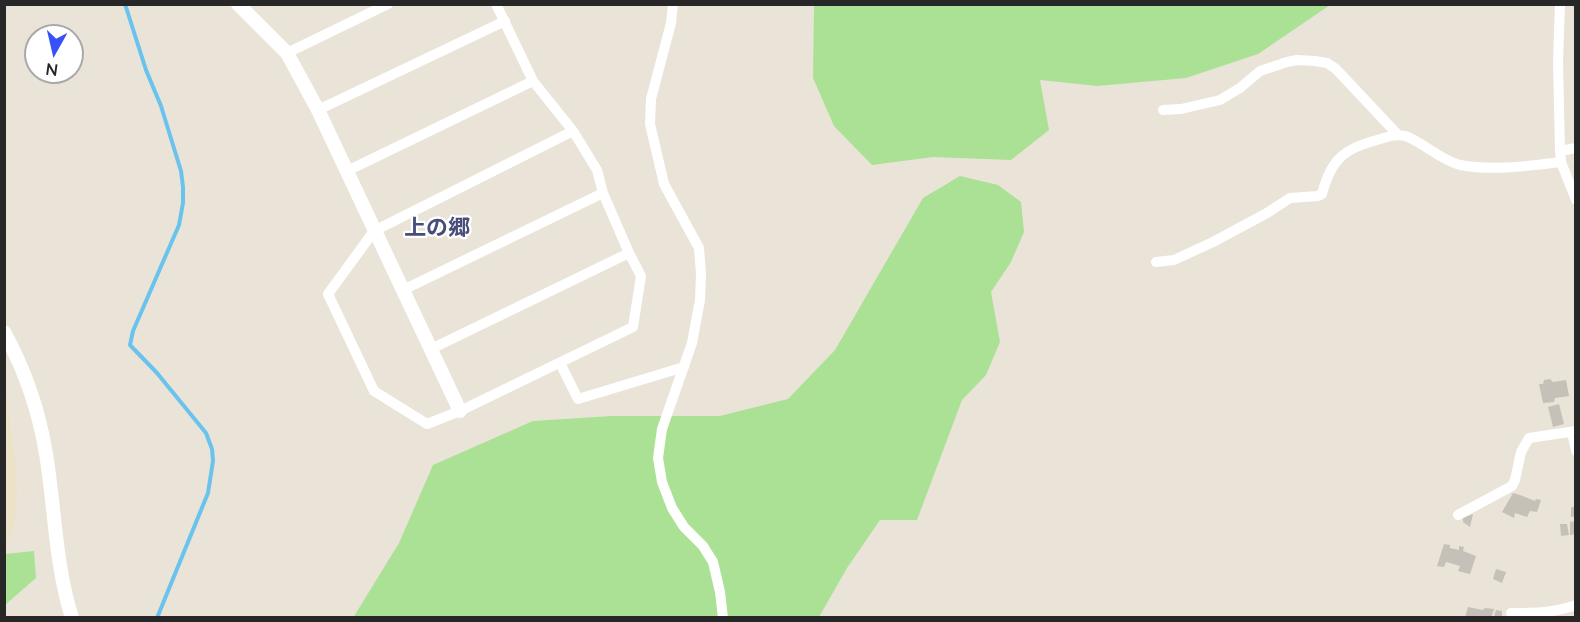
<!DOCTYPE html>
<html>
<head>
<meta charset="utf-8">
<style>
  body { margin:0 }
  #map { position:relative; width:1580px; height:622px; overflow:hidden; background:#eae3d8; font-family:Lato,sans-serif }
  canvas { display:block }
  .frame { position:absolute; inset:0; border:6px solid #272727; pointer-events:none }
  .north { position:absolute; left:24px; top:24px; width:60px; height:60px; box-sizing:border-box; background:#fff; border:2px solid #a9a9a9; border-radius:50%; rotate:188deg; font-size:16px; font-weight:700; line-height:24px; text-align:center; color:#272727 }
  .north::after { content:''; display:block; margin:auto; width:21px; height:27px; background:#3750f8; clip-path:polygon(50% 0,100% 100%,50% 72%,0 100%) }
</style>
</head>
<body>
<div id="map">
<canvas width="1580" height="622"></canvas>
<div class="frame"></div>
<div class="north">N</div>
</div>
<script>
const context = document.querySelector('canvas').getContext('2d');
context.lineJoin = 'round';
function paint(path, color) { context.fillStyle = color; context.fill(path, 'evenodd'); }
function trace(path, color, width, dash) { context.strokeStyle = color; context.lineWidth = width; context.lineCap = dash ? 'butt' : 'round'; context.setLineDash(dash || []); context.stroke(path); }
function write(font, color, halo, rows, align = 'center') {
  context.font = font + ' Lato,"Noto Sans JP",sans-serif'; context.lineWidth = 4.5; context.setLineDash([]); context.textBaseline = 'middle'; context.strokeStyle = halo; context.fillStyle = color; for (const [text, x, y, turn = 0] of rows) {
    context.save(); context.translate(x, y); context.rotate((+turn || 0) * Math.PI / 180); context.textAlign = isNaN(turn) ? turn : align; if (halo) context.strokeText(text, 0, 0); context.fillText(text, 0, 0); context.restore();
  }
}
paint(new Path2D(`
  M 5,383 L 16,468 L 17,495 L 15,518 L 8,543 L 5,548 Z`), '#ece2c7');
paint(new Path2D(`
  M 814,5 L 814,4 L 1330,5 L 1258,54 L 1186,78 L 1097,86 L 1040,80 L 1049,130 L 1011,160 L 933,157 L 872,165 L 834,126 L 813,78 Z
  M 960,176 L 998,185 L 1021,202 L 1024,232 L 1011,262 L 991,292 L 1000,342 L 986,375 L 962,400 L 917,520 L 880,520 L 847,568 L 819,617 L 353,618 L 399,543 L 433,465 L 533,421 L 612,416 L 720,416 L 788,399 L 835,350 L 923,198 Z
  M 34,551 L 36,578 L 5,605 L 5,554 Z`), '#aae194');
trace(new Path2D(`
  M 125,4 L 146,70 L 161,106 L 181,171 L 183,187 L 183,203 L 179,225 L 133,331 L 130,345 L 157,373 L 206,433 L 212,449 L 213,461 L 208,493 L 157,618`), '#6ac3ed', 4);
paint(new Path2D(`
  M 1550,379 L 1553,382 L 1566,380 L 1569,396 L 1555,398 L 1554,402 L 1543,403 L 1539,384 L 1543,384 L 1544,380 Z
  M 1559,404 L 1564,424 L 1553,427 L 1548,407 Z
  M 1513,493 L 1520,495 L 1535,501 L 1536,499 L 1541,500 L 1537,512 L 1530,511 L 1527,517 L 1515,513 L 1514,518 L 1502,512 Z
  M 1571,507 L 1576,507 L 1576,516 L 1571,517 Z
  M 1473,514 L 1470,527 L 1463,522 L 1463,518 Z
  M 1576,521 L 1576,534 L 1570,535 L 1570,522 Z
  M 1560,524 L 1567,524 L 1569,535 L 1561,536 Z
  M 1444,544 L 1450,545 L 1450,548 L 1459,550 L 1459,546 L 1464,547 L 1463,551 L 1476,556 L 1470,574 L 1458,571 L 1460,566 L 1446,562 L 1444,567 L 1437,566 Z
  M 1496,569 L 1506,572 L 1502,583 L 1493,579 Z
  M 1468,607 L 1483,610 L 1485,608 L 1494,609 L 1491,618 L 1465,618 Z
  M 1496,610 L 1502,611 L 1502,618 L 1494,617 Z`), '#c5c0b8');
trace(new Path2D(`
  M 496,4 L 533,81 L 573,131 L 597,170 L 603,193 L 629,253 L 641,276 L 633,327 L 460,411 L 427,424 L 374,391 L 328,294 L 374,231 L 573,131
  M 673,4 L 671,23 L 651,99 L 650,124 L 664,184 L 699,248 L 701,274 L 700,300 L 692,343 L 662,429 L 658,458 L 662,482 L 672,508 L 684,527 L 703,546 L 713,562 L 720,592 L 723,618
  M 1560,4 L 1558,62 L 1560,151 L 1561,162 L 1576,200
  M 287,53 L 388,4
  M 318,110 L 505,21
  M 1163,110 L 1181,109 L 1220,100 L 1240,88 L 1260,71 L 1287,62 L 1297,60 L 1315,61 L 1327,63 L 1336,69 L 1398,135
  M 1560,151 L 1576,148
  M 347,171 L 533,81
  M 1156,262 L 1174,260 L 1213,242 L 1267,213 L 1290,198 L 1318,196 L 1322,194 C 1331,160 1343,149 1377,140 C 1387,137 1397,133 1408,137 C 1426,145 1441,160 1460,165 C 1494,171 1527,166 1561,162
  M 403,290 L 603,193
  M 431,349 L 629,253
  M 560,363 L 578,399 L 684,367
  M 1572,432 L 1576,451
  M 1458,515 L 1512,486 L 1515,480 L 1521,452 L 1529,438 L 1576,431
  M 1511,613 C 1535,613 1553,613 1576,605`), '#fff', 10);
trace(new Path2D(`
  M 238,4 L 287,53 L 318,110 L 460,411
  M 4,332 C 25,370 39,411 46,454 C 55,508 55,564 72,618`), '#fff', 14);
write('bold 22px', '#484e77', '#fff', [
  ["上の郷",437,228]
]);
</script>
</body>
</html>
